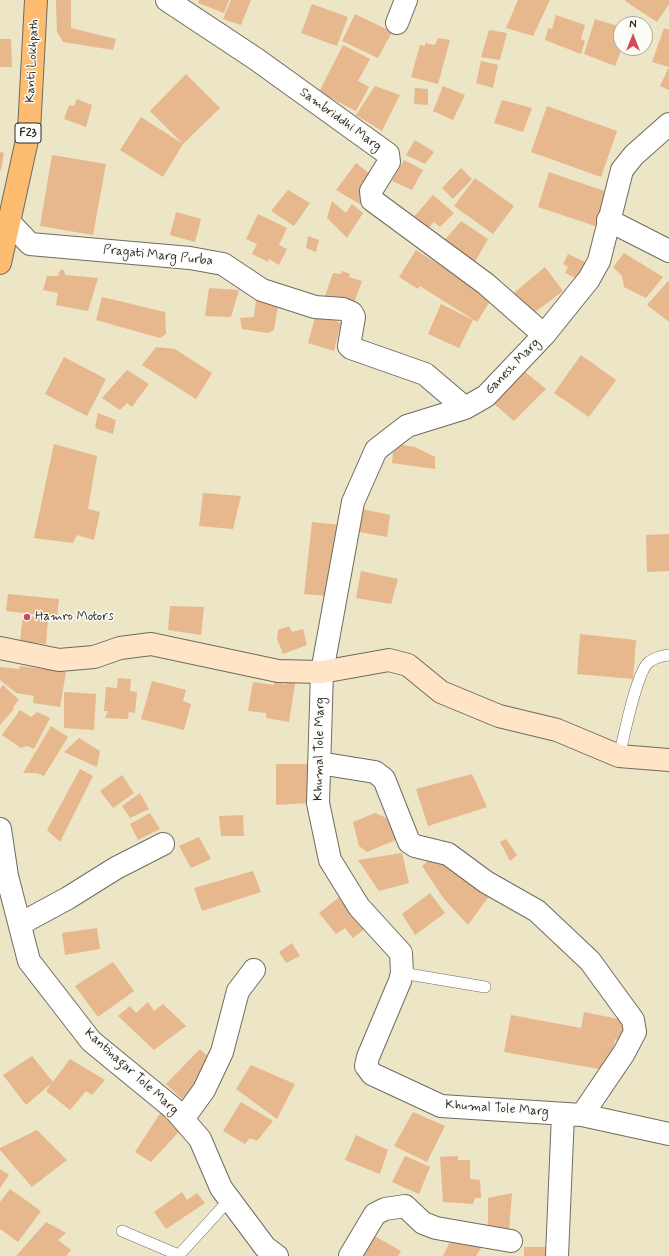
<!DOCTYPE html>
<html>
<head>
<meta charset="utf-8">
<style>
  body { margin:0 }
  #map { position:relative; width:669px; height:1256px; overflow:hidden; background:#ece5c6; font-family:Mynerve,sans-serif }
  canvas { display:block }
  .north { position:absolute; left:613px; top:16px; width:40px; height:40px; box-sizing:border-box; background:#fdfcf7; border:1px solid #a9a8a5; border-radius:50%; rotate:0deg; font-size:11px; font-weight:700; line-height:16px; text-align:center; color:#2b2b2b }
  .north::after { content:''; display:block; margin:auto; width:14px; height:18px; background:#d1495b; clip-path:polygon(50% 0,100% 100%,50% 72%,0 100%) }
</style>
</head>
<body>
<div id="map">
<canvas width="669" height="1256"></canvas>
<div class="north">N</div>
</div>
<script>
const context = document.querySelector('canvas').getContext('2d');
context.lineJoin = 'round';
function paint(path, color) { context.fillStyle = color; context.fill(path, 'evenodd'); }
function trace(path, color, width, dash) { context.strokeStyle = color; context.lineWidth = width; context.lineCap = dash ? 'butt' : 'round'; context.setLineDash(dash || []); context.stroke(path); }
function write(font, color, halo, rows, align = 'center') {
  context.font = font + ' Mynerve,sans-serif'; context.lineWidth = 3; context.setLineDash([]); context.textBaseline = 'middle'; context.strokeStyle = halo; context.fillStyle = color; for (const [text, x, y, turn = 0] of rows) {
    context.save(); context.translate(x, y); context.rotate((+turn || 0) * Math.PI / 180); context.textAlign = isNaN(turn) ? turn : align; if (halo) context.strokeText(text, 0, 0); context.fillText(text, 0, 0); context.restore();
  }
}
paint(new Path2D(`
  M 56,0 L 71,0 L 71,28 L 116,39 L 113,50 L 63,42 L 57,32 Z
  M 199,0 L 229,0 L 224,13 L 198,3 Z
  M 231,0 L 251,0 L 241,25 L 223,19 Z
  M 518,0 L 550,0 L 533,36 L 506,28 Z
  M 626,0 L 669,0 L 669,4 L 657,22 L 625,1 Z
  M 312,4 L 348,17 L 337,46 L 301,33 Z
  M 355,14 L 392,32 L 378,58 L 342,41 Z
  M 556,15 L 585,25 L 581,39 L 585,41 L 581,54 L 545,40 L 548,28 L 552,29 Z
  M 595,19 L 621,27 L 622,48 L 615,66 L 584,54 Z
  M 664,28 L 669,30 L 669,67 L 652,62 Z
  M 489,30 L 507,33 L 500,60 L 481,57 Z
  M 438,38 L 450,40 L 438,84 L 411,77 L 420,45 L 425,46 L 425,43 L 435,45 Z
  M 0,39 L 11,39 L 12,67 L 0,67 Z
  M 343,45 L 370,59 L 358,81 L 369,87 L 356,111 L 319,92 Z
  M 481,61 L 498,65 L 493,88 L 476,83 Z
  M 668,69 L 669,69 L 669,90 L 660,86 Z
  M 186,74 L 220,108 L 183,144 L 163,177 L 120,150 L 141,117 L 183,144 L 150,111 Z
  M 375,86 L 400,95 L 382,131 L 356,115 Z
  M 443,86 L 465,95 L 453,120 L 433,111 Z
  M 415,88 L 428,89 L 428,105 L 414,104 Z
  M 77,99 L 92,105 L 86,127 L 64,119 L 69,105 L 74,106 Z
  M 502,100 L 532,108 L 523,132 L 494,123 Z
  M 547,106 L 617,131 L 601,177 L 531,152 Z
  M 415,140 L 434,152 L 425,164 L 406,155 Z
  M 0,152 L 4,153 L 1,170 L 0,170 Z
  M 52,155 L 106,164 L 93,235 L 40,226 Z
  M 404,160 L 423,170 L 412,190 L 392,181 Z
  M 356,163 L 370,174 L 363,206 L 336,190 Z
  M 461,168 L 472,179 L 453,199 L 442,188 Z
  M 549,172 L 610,193 L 598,227 L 538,207 Z
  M 475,178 L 514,206 L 493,234 L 454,206 Z
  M 288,190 L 310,203 L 294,226 L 271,211 Z
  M 433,195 L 454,213 L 440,227 L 434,222 L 425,232 L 411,220 Z
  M 332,201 L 346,213 L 352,204 L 363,213 L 347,238 L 327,218 Z
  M 176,212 L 201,219 L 195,242 L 170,235 Z
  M 258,214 L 287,228 L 279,245 L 287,249 L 279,265 L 269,259 L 268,262 L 252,254 L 257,244 L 246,239 Z
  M 461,221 L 488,239 L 475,262 L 444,241 Z
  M 308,236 L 319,240 L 316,252 L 306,248 Z
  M 416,250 L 492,298 L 477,322 L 420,286 L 418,289 L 399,277 Z
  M 624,253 L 663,277 L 646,298 L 624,287 L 622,276 L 613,267 Z
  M 568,254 L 587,263 L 578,279 L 565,273 L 568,267 L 563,264 Z
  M 545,267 L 563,291 L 531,315 L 514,293 Z
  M 60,270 L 64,270 L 65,275 L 98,278 L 88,311 L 56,305 L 58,293 L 43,290 L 47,276 L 58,276 Z
  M 342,271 L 350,274 L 349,277 L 362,281 L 352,308 L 324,299 L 333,273 L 341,274 Z
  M 668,281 L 669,282 L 669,322 L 647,305 Z
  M 209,288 L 239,290 L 231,317 L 205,316 Z
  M 102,297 L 165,312 L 166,334 L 160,338 L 96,320 Z
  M 256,299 L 279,300 L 274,330 L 268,333 L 242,329 L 240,318 L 254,317 Z
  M 441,304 L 473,320 L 459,348 L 428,334 Z
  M 316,314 L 341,323 L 334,351 L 308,343 Z
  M 156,347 L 175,349 L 212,373 L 196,399 L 142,365 Z
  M 581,355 L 616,380 L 589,417 L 554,393 Z
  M 64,357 L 106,379 L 87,416 L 45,394 Z
  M 127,370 L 149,384 L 132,407 L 127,403 L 120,410 L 102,398 Z
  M 524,371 L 546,389 L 514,421 L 492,402 Z
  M 98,413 L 116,420 L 113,434 L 95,428 Z
  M 54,444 L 97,456 L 88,509 L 100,512 L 94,540 L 77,535 L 73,543 L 34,538 Z
  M 402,445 L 415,447 L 435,457 L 435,469 L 392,463 L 393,452 Z
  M 203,493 L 241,496 L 233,529 L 199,526 Z
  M 362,509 L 390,515 L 387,537 L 359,532 Z
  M 312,522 L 341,525 L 328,596 L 304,594 Z
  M 669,534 L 669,571 L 647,572 L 646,535 Z
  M 361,571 L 398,579 L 391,604 L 356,598 Z
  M 8,594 L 59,599 L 57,617 L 6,611 Z
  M 170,606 L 204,607 L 201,635 L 168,630 Z
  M 23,615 L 48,619 L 46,644 L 20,641 Z
  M 289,626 L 292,632 L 303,629 L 307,645 L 283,654 L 277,639 L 278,630 Z
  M 580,634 L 636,640 L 633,679 L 577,674 Z
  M 20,666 L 66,672 L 60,707 L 33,703 L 34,696 L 16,693 L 0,680 L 0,667 L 19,669 Z
  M 289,677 L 296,678 L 289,722 L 266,718 L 266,713 L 248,711 L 253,682 L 274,685 L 274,682 L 286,684 Z
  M 118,678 L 131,679 L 130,691 L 137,692 L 135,713 L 129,712 L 128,719 L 105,718 L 108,711 L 104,711 L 106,687 L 117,688 Z
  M 152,681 L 186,690 L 183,701 L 191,704 L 184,730 L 141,719 Z
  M 3,685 L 19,700 L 13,707 L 14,709 L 0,725 L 0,689 Z
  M 64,692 L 96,694 L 94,730 L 64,728 Z
  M 20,710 L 31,717 L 37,712 L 50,718 L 34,749 L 27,746 L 21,748 L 2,735 Z
  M 51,726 L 68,737 L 44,776 L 37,773 L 23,773 Z
  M 79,738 L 100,751 L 97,767 L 64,752 Z
  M 276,764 L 310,764 L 309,803 L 276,805 Z
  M 80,769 L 93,776 L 60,842 L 47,830 Z
  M 472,774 L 487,807 L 428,826 L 416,789 Z
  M 122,775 L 134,793 L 113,808 L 100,791 Z
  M 140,793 L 149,809 L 130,818 L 122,806 Z
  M 150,813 L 160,829 L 138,840 L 130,824 Z
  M 375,813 L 389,819 L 398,839 L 367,852 L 359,846 L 353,822 Z
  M 243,815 L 244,836 L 221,836 L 219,816 Z
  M 199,837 L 211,859 L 191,868 L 179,846 Z
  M 506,839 L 517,855 L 510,861 L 500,842 Z
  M 402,853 L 409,883 L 379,891 L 358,860 Z
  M 437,853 L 490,895 L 468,925 L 444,899 L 422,866 Z
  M 253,871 L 261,892 L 202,911 L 194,888 Z
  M 430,893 L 445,913 L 415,935 L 402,914 Z
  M 342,895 L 367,927 L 353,938 L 345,928 L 336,934 L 319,913 Z
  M 97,928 L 100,949 L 65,955 L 62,933 Z
  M 292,943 L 300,956 L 286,963 L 279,952 Z
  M 113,962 L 134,991 L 98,1017 L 75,986 Z
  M 148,1002 L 154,1011 L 163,1004 L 186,1026 L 154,1050 L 118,1016 L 130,1006 L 136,1013 Z
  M 584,1012 L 628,1021 L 624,1041 L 615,1039 L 610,1071 L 504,1052 L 511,1015 L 581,1028 Z
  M 200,1049 L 216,1064 L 182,1099 L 166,1084 Z
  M 32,1056 L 53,1082 L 26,1105 L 3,1075 Z
  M 70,1059 L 105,1080 L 92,1095 L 86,1091 L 70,1110 L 46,1091 Z
  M 251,1065 L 295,1084 L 277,1119 L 236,1089 Z
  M 241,1102 L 273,1121 L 257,1141 L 250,1138 L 245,1144 L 223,1131 Z
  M 163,1109 L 184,1126 L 151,1162 L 135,1152 Z
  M 413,1112 L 445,1126 L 427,1162 L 394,1146 Z
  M 37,1130 L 67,1160 L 32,1187 L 0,1150 L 0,1148 Z
  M 356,1135 L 388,1150 L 380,1174 L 345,1160 Z
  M 405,1156 L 430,1167 L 419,1194 L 392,1182 Z
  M 458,1156 L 458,1160 L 470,1160 L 470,1179 L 480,1180 L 481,1198 L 475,1198 L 473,1204 L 443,1202 L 440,1157 Z
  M 0,1169 L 9,1175 L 0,1188 Z
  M 10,1189 L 41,1211 L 18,1242 L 0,1229 L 0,1202 Z
  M 182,1192 L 187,1200 L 197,1193 L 205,1203 L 166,1229 L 154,1212 Z
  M 512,1193 L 509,1231 L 488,1226 L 488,1198 Z
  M 46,1222 L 66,1233 L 58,1240 L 71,1250 L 66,1256 L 16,1256 Z
  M 454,1233 L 484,1243 L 476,1256 L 443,1256 Z
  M 373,1235 L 401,1251 L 398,1256 L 362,1256 Z
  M 524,1247 L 548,1247 L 548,1256 L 524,1256 Z`), '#e7b78e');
const lane = new Path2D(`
  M 619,756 C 624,738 636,672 649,662 C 654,658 662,656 669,655
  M 402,973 L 485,987
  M 122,1231 L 179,1255 L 230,1199`);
const street = new Path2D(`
  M 167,0 L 256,59 L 388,154 L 389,162 L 371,191 L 372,200 L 486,284 L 544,335
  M 397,23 L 406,0
  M 608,220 L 669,251
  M 10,223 L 30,244 L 190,258 L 223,264 L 262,290 L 315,307 L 343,309 L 352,313 L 354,317 L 349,346 L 351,348 L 425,374 L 465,408
  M 319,763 L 375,772 L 384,779 L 409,842 L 415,846 L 448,854 L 486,882 L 537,911 L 590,961 L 633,1020 L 635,1032 L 624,1053 L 582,1115 L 441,1106 L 372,1074 L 366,1066 L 368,1057 L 400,981 L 402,973 L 401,953 L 359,907 L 330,860 L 318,803 L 322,672 L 353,502 L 376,450 L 407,426 L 465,408 L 486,396 L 544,335 L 589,279 L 599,261 L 622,170 L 634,155 L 669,124
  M 0,829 L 7,876 L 29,961 L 91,1041 L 174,1109 L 200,1139 L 221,1188 L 265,1247 L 277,1256
  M 20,924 L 68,898 L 116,868 L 163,844
  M 582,1115 L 669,1134
  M 183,1119 L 204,1090 L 222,1052 L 238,991 L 254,970
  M 350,1256 L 375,1214 L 385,1209 L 405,1206 L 423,1223 L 436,1228 L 511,1241
  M 557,1256 L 563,1114`);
const secondary = new Path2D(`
  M 0,648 L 59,660 L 94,657 L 120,648 L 151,644 L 278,671 L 322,672 L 389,660 L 408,665 L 441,692 L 499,716 L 557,730 L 619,756 L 669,760`);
const primary = new Path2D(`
  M 0,263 L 29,131 L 36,0`);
trace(lane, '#6f6c61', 12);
trace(street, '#6f6c61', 24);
trace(secondary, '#6f6c61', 24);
trace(primary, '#6f6c61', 24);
trace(lane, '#fff', 11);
trace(street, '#fff', 22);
trace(secondary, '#ffe4c6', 22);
trace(primary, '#febc70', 22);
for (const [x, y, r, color] of [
  [27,617,4,"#d1495b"]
]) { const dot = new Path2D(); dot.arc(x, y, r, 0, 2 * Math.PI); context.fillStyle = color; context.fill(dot); trace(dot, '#fdfcf7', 1.5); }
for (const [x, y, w] of [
  [28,133,26]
]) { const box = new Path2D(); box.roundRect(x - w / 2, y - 10, w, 20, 3); context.fillStyle = '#fdfcf7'; context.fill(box); trace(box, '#2b2b2b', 1); }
write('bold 12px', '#2b2b2b', null, [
  ["F23",28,133]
]);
write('13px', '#2b2b2b', '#fdfcf7', [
  ["Kanti Lokhpath",33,61,-87],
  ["Sambriddhi Marg",340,120,36],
  ["Pragati Marg Purba",158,256,6],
  ["Ganesh Marg",513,367,-46],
  ["Khumal Tole Marg",320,749,-89],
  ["Kantinagar Tole Marg",131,1072,42],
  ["Khumal Tole Marg",497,1109,4]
]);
write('13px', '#2b2b2b', '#fdfcf7', [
  ["Hamro Motors",35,617]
], 'left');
</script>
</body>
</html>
